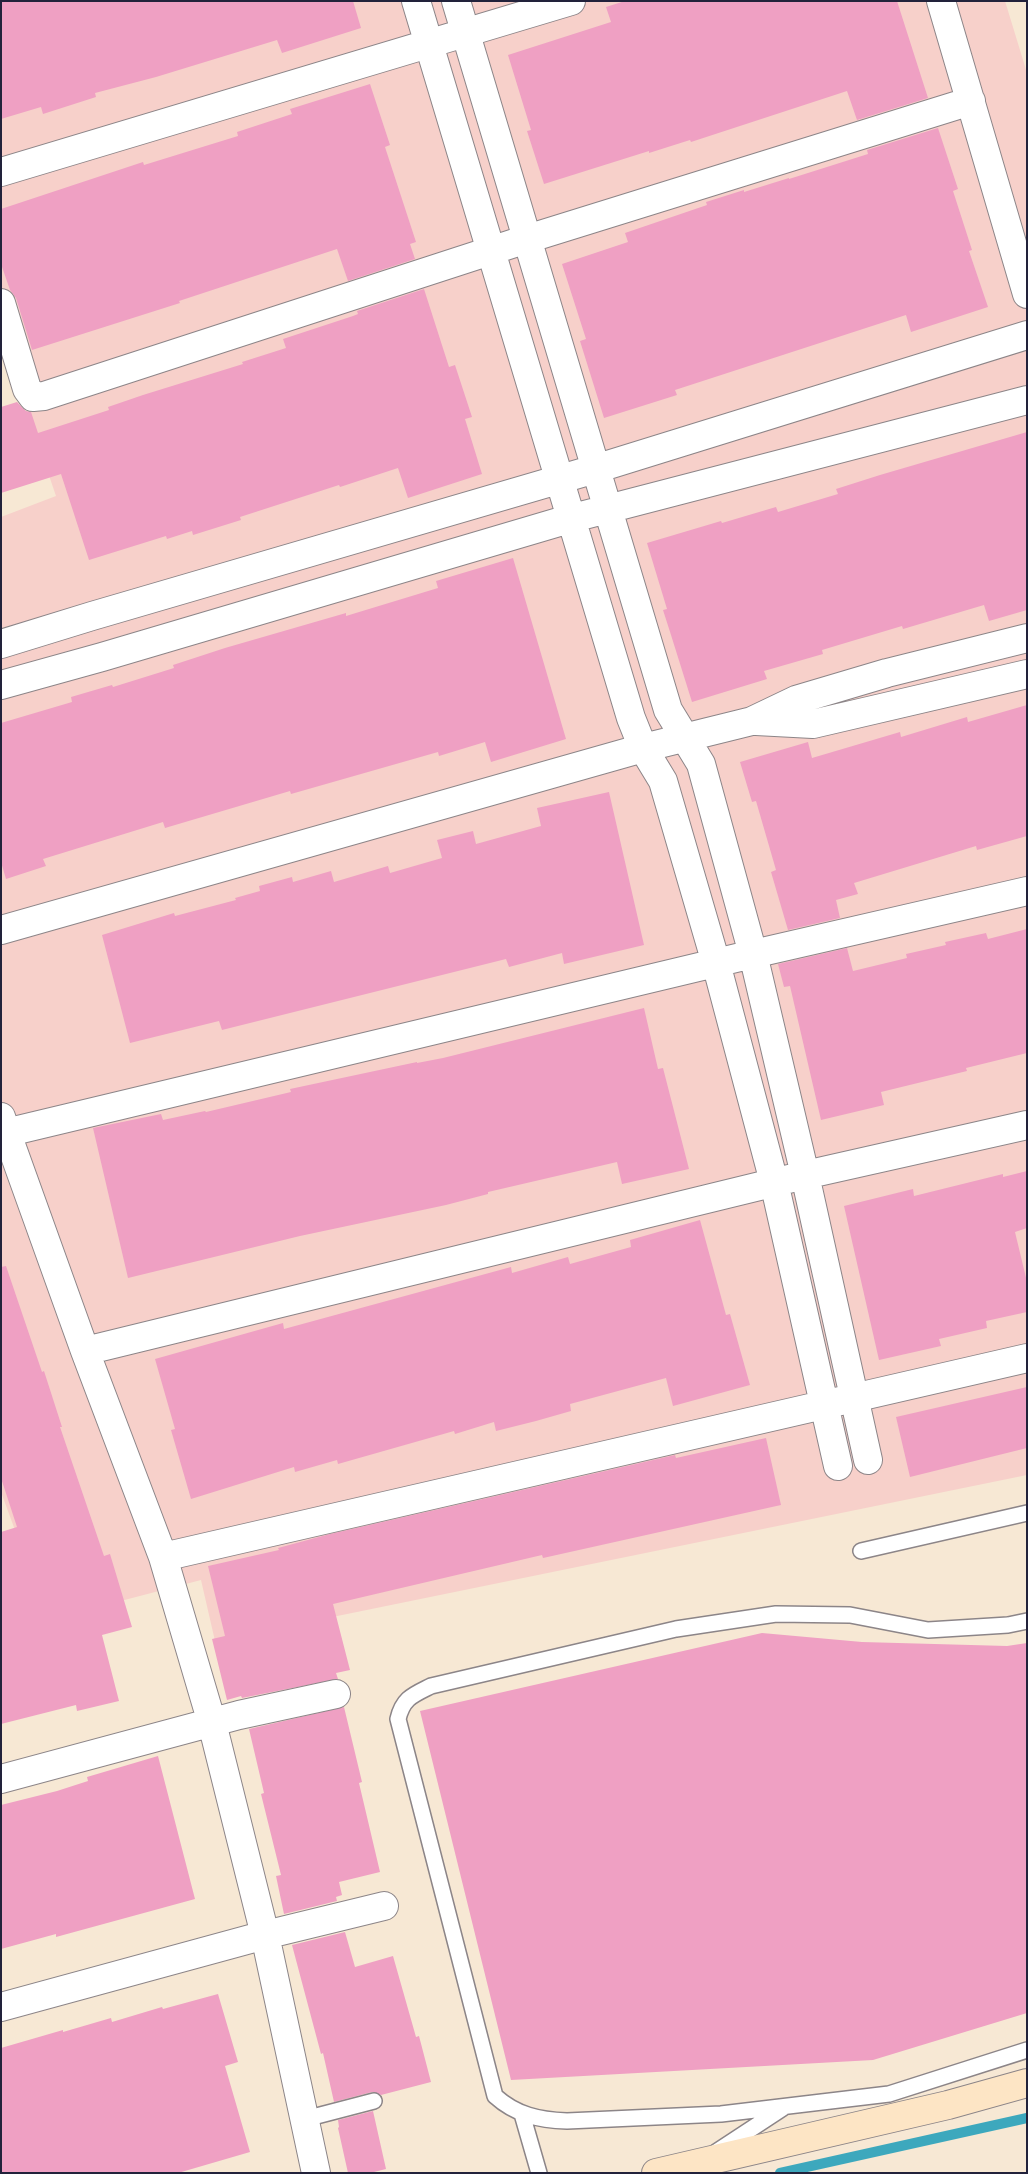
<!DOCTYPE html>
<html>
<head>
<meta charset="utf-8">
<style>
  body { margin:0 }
  #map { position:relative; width:1028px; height:2174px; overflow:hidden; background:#f7e8d4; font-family:Vollkorn,serif }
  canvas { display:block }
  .frame { position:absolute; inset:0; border:2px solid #22223b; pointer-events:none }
</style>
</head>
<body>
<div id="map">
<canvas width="1028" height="2174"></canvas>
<div class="frame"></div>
</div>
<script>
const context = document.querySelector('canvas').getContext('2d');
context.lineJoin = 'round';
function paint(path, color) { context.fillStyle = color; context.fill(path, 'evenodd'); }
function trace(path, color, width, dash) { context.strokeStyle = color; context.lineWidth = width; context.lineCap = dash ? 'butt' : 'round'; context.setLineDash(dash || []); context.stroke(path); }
paint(new Path2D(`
  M 1,1 L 1005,1 L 1027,73 L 1027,1475 L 215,1641 L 201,1580 L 48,1620 L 1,1492 L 1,517 L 56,496 L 1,334 Z`), '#f7d0ca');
trace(new Path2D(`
  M 780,2173 L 1027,2118`), '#3da8bd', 10);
paint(new Path2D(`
  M 1,1 L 353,1 L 361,28 L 282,53 L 277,40 L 156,77 L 95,93 L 96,97 L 43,114 L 41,107 L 1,119 Z
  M 625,1 L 897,1 L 928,98 L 857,120 L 847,91 L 691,142 L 690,140 L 649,153 L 649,151 L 544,184 L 527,131 L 531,130 L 508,55 L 611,22 L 606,7 Z
  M 370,84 L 390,145 L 385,147 L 416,242 L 410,244 L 415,259 L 348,281 L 337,249 L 179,301 L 180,303 L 32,350 L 16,298 L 10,290 L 1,264 L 1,209 L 143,162 L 144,165 L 238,136 L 237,132 L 292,114 L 290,109 Z
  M 938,128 L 958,189 L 953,191 L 972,250 L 969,251 L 988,307 L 911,332 L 906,315 L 675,390 L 677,395 L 604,418 L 580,341 L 586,339 L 562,264 L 628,242 L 625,233 L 707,205 L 706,202 L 744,190 L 744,192 L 789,178 L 789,179 L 868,154 L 867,150 Z
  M 424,289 L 449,367 L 455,365 L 472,417 L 465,419 L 482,474 L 408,498 L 398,468 L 340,487 L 339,485 L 240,517 L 241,520 L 193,535 L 192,531 L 167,539 L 166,536 L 89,560 L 61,474 L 1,493 L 1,407 L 17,402 L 26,411 L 31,412 L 38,433 L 109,410 L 108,407 L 143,395 L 243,364 L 242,362 L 286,348 L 283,339 L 353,316 L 358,314 L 357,311 Z
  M 1027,432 L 1027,610 L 989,621 L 984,605 L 903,629 L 902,626 L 822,650 L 823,654 L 764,671 L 767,679 L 692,702 L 671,635 L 663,610 L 667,609 L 647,543 L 721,521 L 722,523 L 776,507 L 778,512 L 838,494 L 836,489 L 880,475 Z
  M 513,558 L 566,739 L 491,762 L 485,742 L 439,756 L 438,752 L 291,794 L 290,791 L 165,828 L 163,822 L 43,859 L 46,866 L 6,879 L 1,862 L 1,723 L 72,702 L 71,697 L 112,685 L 113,687 L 174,668 L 173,665 L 225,648 L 346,613 L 346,616 L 438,588 L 436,581 Z
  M 1027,705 L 1027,836 L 977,850 L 976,846 L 854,883 L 858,894 L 836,900 L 840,918 L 788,930 L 771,872 L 776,870 L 756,801 L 752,802 L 740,762 L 808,742 L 812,758 L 900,732 L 901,737 L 967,717 L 968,722 Z
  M 609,792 L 644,945 L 564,964 L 562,953 L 509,967 L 506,959 L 222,1030 L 219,1021 L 130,1043 L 102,935 L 174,913 L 175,916 L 236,900 L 235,898 L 260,891 L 259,886 L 292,877 L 293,882 L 331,871 L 334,882 L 388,866 L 390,873 L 442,858 L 437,840 L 473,831 L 476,844 L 541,826 L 537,808 Z
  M 1027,929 L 1027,1053 L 966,1068 L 967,1071 L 881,1092 L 884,1105 L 821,1120 L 790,986 L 784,987 L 778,964 L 847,948 L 853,971 L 907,958 L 906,954 L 946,945 L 945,942 L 986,933 L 988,939 Z
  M 644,1008 L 658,1069 L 663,1068 L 689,1169 L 622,1184 L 617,1162 L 488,1192 L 488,1194 L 446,1205 L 300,1236 L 128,1278 L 93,1128 L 161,1114 L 163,1120 L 205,1111 L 206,1112 L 291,1092 L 290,1089 L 417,1062 L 417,1063 L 443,1058 Z
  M 1027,1171 L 1027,1228 L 1015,1232 L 1027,1282 L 1027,1312 L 986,1321 L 987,1328 L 939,1339 L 941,1346 L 879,1360 L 844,1206 L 913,1189 L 914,1196 L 1003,1174 L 1003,1177 Z
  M 700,1220 L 726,1315 L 730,1314 L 750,1385 L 673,1406 L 666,1378 L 570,1404 L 571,1411 L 536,1421 L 496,1431 L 494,1422 L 455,1434 L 454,1431 L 338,1464 L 337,1460 L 295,1472 L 294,1467 L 191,1499 L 171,1430 L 175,1429 L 155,1359 L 283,1323 L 284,1329 L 511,1267 L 512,1273 L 568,1257 L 570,1264 L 631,1247 L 630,1240 Z
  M 6,1266 L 42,1372 L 44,1371 L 62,1427 L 60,1427 L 104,1556 L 110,1554 L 132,1627 L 102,1635 L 119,1701 L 77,1711 L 76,1705 L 1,1724 L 1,1532 L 17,1527 L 1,1478 L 1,1267 Z
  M 1027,1387 L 1027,1448 L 910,1477 L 896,1417 Z
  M 766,1438 L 781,1505 L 543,1558 L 542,1555 L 333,1604 L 350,1670 L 336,1673 L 338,1679 L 242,1698 L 241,1696 L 227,1700 L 212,1639 L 225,1636 L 208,1566 L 279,1550 L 278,1548 L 330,1534 L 675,1455 L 676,1458 Z
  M 762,1633 L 862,1642 L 1007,1646 L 1027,1643 L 1027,2013 L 873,2060 L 511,2080 L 420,1711 Z
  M 344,1707 L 362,1782 L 359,1783 L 380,1872 L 339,1882 L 342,1895 L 336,1897 L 337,1901 L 284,1914 L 276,1876 L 281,1875 L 261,1794 L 264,1793 L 249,1729 Z
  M 158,1756 L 195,1899 L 56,1937 L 56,1934 L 1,1949 L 1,1805 L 57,1791 L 88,1781 L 87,1777 Z
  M 345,1932 L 355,1967 L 393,1956 L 416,2037 L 419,2036 L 431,2082 L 381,2095 L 372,2092 L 334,2102 L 323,2053 L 321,2054 L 292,1945 Z
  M 218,1994 L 238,2062 L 225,2066 L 250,2152 L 178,2173 L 1,2173 L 1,2048 L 63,2030 L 63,2032 L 111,2018 L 112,2022 L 162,2007 L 163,2009 Z
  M 373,2111 L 386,2169 L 370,2173 L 348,2173 L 338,2128 L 339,2127 L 338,2120 Z`), '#efa0c3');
const lane = new Path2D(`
  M 861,1551 L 1027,1513
  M 1027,1621 L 1008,1625 L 928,1630 L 850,1615 L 776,1614 L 676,1629 L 431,1686 C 413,1695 403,1698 398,1719 L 495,2096 C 516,2115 539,2120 567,2121 L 721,2114 L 889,2094 L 1027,2050
  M 522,2114 L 539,2173
  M 305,2119 L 374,2101
  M 716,2152 L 783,2108`);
const street = new Path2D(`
  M 416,1 L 631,718 L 643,748 L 663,781 L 716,963 L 774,1182 L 838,1466
  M 456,1 L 668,710 L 701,764 L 753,954 L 805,1175 L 868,1460
  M 941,1 L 1027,294
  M 1,172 L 571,1
  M 1,303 L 27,389 L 33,397 L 44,396 L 527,239 L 971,101
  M 1,644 L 92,616 L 595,469 L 1027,335
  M 1,685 L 102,657 L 569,519 L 1027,400
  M 756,721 L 813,724 L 1027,674
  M 1,930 L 643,748 L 752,721 L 796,700 L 887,673 L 1027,638
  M 1,1117 L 85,1351 L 163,1557 L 212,1723 L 265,1935 L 316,2173
  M 5,1133 L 753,954 L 1027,891
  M 85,1351 L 805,1175 L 1027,1125
  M 163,1557 L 1027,1358
  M 1,1779 L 239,1715 L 336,1694
  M 1,2007 L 265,1935 L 384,1906`);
const secondary = new Path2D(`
  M 656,2173 L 948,2105 L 1027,2083`);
trace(lane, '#8c8588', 18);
trace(street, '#8c8588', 30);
trace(secondary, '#8c8588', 30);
trace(lane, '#fff', 15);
trace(street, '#fff', 28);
trace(secondary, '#fde5c5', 28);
</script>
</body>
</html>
